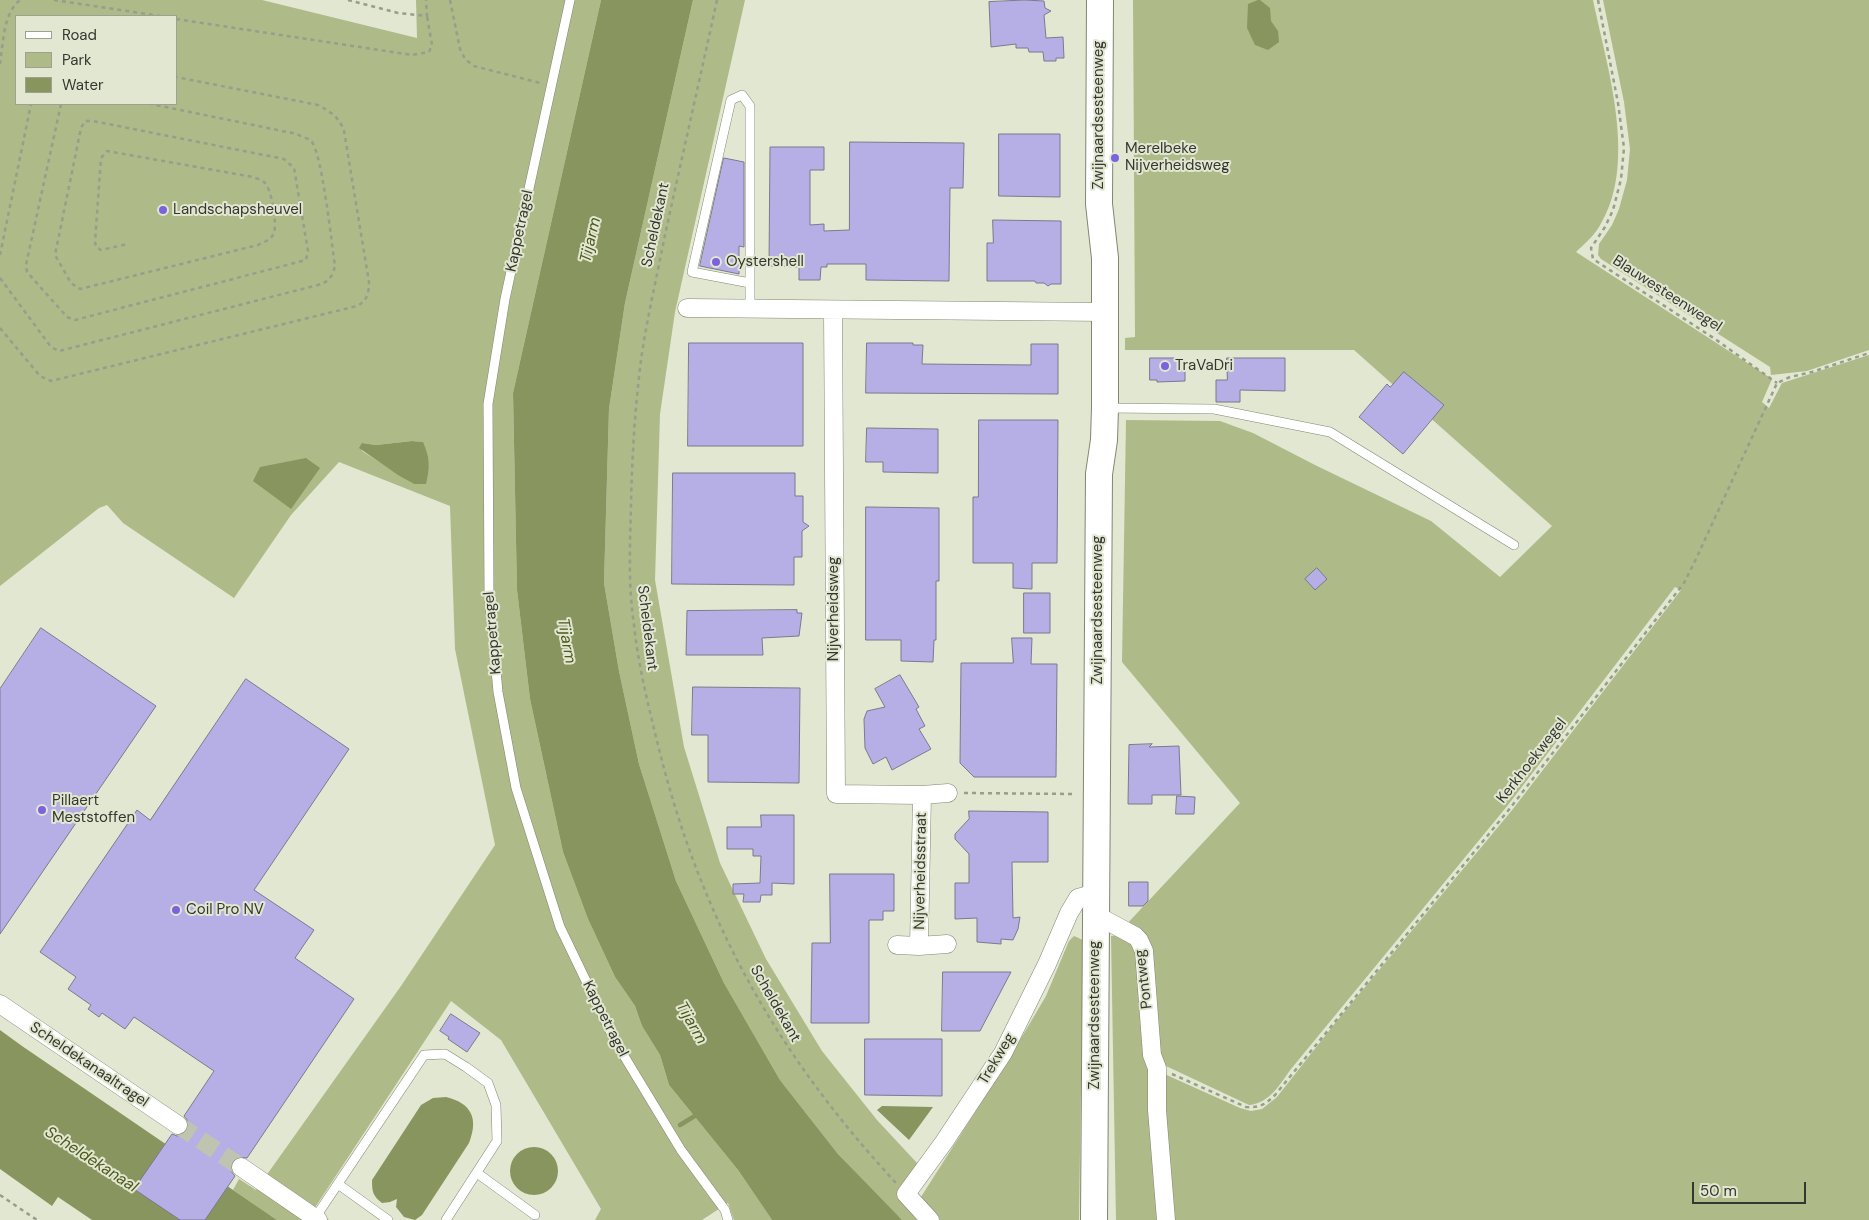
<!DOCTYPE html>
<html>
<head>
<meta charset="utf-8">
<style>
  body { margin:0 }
  #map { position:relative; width:1869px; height:1220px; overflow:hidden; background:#e1e7d1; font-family:"DM Sans",sans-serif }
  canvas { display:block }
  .legend { position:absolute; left:15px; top:15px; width:162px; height:90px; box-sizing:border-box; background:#e1e7d1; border:1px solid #9ca190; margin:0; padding:6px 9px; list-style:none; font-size:15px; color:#35372f }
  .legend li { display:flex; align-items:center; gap:10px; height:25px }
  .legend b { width:25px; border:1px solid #9ca190 }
  .scale { position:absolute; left:1692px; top:1182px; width:114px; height:22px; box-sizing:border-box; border:2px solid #35372f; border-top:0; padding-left:6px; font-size:15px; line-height:18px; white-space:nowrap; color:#35372f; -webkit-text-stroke:4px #e1e7d1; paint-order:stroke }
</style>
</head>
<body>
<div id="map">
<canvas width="1869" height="1220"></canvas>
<ul class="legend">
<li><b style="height:6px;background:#fff"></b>Road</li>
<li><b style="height:14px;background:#aeba88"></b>Park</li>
<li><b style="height:14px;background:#89955f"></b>Water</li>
</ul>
<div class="scale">50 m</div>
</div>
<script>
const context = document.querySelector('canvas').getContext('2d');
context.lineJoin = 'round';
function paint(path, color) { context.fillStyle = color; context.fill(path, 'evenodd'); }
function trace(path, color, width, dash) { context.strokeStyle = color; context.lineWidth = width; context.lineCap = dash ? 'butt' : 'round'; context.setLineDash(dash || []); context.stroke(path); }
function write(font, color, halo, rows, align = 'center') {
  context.font = font + ' "DM Sans",sans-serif'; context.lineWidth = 4; context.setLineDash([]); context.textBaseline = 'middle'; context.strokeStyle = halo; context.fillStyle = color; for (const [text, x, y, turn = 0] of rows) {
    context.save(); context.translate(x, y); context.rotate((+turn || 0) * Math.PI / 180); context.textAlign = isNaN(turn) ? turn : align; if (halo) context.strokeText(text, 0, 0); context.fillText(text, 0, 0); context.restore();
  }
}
paint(new Path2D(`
  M 0,0 L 262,0 L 417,38 L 416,0 L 601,0 L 513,393 L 517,590 L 530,699 L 563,852 L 588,919 L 615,977 L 635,1006 L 642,1026 L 660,1055 L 669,1085 L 738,1170 L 772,1220 L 734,1220 L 728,1203 L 702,1220 L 595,1220 L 601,1209 L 501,1040 L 451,1001 L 314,1209 L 329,1220 L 277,1220 L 233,1190 L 239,1179 L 256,1190 L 401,986 L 495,845 L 455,649 L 450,506 L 339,462 L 291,515 L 234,598 L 123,523 L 107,505 L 99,508 L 0,586 ZM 16,16 L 176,16 L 176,104 L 16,104 ZM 412,441 L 423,442 L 414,484 L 362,451 L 362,443 L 376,445 Z
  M 693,0 L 745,0 L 675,312 L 660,414 L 655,580 L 684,747 L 720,863 L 766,959 L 822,1051 L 877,1120 L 917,1163 L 910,1194 L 919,1200 L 1007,1062 L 1046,996 L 1069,941 L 1074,936 L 1083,940 L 1079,1220 L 902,1220 L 893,1212 L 838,1154 L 780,1080 L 724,983 L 676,881 L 639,764 L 619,671 L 604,583 L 609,409 L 625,303 Z
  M 1133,0 L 1593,0 C 1607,68 1639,164 1599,227 C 1593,237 1584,244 1576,252 L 1772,379 L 1762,402 L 1769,408 L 1782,383 L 1869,355 L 1869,1220 L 1116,1220 L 1111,936 C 1124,935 1132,937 1139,948 L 1151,1068 L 1240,1108 L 1251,1111 L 1262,1109 L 1277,1097 L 1336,1022 L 1513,809 L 1681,590 L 1675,587 L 1508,805 L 1291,1069 C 1280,1084 1270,1103 1249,1105 L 1166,1066 L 1160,1060 L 1157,1053 L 1151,1018 L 1146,946 L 1143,938 L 1125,926 L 1240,803 L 1122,662 L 1126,420 L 1220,421 L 1253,433 L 1315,465 L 1431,521 L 1500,577 L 1552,526 L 1354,350 L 1125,350 L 1125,338 L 1135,337 Z
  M 1603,0 L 1869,0 L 1869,350 L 1807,371 L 1771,375 L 1770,367 L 1601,259 L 1598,255 L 1599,244 L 1612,225 L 1619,209 L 1627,180 L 1630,149 L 1624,102 Z`), '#aeba88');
paint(new Path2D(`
  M 601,0 L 693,0 L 625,303 L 609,409 L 604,583 L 619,671 L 639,764 L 676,881 L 724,983 L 780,1080 L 838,1154 L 902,1220 L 772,1220 L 738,1170 L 669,1085 L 660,1055 L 642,1026 L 635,1006 L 615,977 L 588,919 L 563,852 L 530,699 L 517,590 L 513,393 Z
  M 1258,0 L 1260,0 L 1270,8 L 1271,21 L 1278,31 L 1279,42 L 1268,50 L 1255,45 L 1247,28 L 1248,4 Z
  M 412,441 L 423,442 C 430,458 430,467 426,484 L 414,484 L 398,475 L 359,448 L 362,443 L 376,445 Z
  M 306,458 L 320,468 L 291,509 L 253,481 L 260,467 Z
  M 0,1030 L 22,1046 L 277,1220 L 92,1220 L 58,1197 L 52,1206 L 0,1169 Z
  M 446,1097 C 471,1103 479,1118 469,1143 L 422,1215 L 415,1220 L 404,1217 L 396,1207 L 397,1199 L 390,1202 L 382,1203 C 373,1196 372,1192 372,1180 L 421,1105 L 433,1098 Z
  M 882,1106 L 933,1107 L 909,1140 L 877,1110 Z
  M510 1171a24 24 0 1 1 48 0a24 24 0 1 1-48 0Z`), '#89955f');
trace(new Path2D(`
  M 680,1125 L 698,1114`), '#89955f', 4.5);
const building = new Path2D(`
  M 1025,0 L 1044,1 L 1045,8 L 1051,11 L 1044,15 L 1046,38 L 1063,37 L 1064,58 L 1056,58 L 1056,61 L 1044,61 L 1043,52 L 1029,52 L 1028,48 L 1016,48 L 1016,44 L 991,47 L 989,2 Z
  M 999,134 L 1060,134 L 1060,197 L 999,196 Z
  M 850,142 L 964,143 L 963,188 L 950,188 L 949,281 L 866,280 L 866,264 L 827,264 L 827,267 L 821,267 L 820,280 L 799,280 L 799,267 L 769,266 L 770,147 L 824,147 L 824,170 L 810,170 L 810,225 L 824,224 L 824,231 L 849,230 Z
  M 724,158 L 744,162 L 744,247 L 739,246 L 739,274 L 700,266 Z
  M 993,220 L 1061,221 L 1061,284 L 1051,284 L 1048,286 L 1044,283 L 1036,283 L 1035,281 L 987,281 L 987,243 L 993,243 Z
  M 689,343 L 803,343 L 803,446 L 688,446 Z
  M 867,343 L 913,343 L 913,345 L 923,345 L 922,364 L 1031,365 L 1031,344 L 1058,344 L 1058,394 L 866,393 Z
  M 1150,358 L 1179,358 L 1179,360 L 1185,360 L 1185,381 L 1157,382 L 1157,380 L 1150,380 Z
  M 1227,358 L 1285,358 L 1285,391 L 1240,390 L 1240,402 L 1216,402 L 1216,380 L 1227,380 Z
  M 1404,372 L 1444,405 L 1403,454 L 1359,417 L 1387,384 L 1390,387 Z
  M 979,420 L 1058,420 L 1057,563 L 1032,563 L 1032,589 L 1013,588 L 1013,563 L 973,563 L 973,497 L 978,497 Z
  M 867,428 L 938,429 L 938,473 L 883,472 L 883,462 L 866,462 Z
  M 673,473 L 795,473 L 795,496 L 803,496 L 803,522 L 809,526 L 802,531 L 802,557 L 794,557 L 794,585 L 672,584 Z
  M 866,507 L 939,508 L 939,581 L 936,581 L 936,640 L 934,640 L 933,662 L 901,661 L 901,640 L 866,640 Z
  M 1317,568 L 1327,579 L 1315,590 L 1305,579 Z
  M 1024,593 L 1050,593 L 1050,633 L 1024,633 Z
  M 797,610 L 797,613 L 802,613 L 799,636 L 762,638 L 763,655 L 686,655 L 687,611 Z
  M 41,628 L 156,706 L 0,934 L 0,689 Z
  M 1012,638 L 1032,638 L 1031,664 L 1057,664 L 1056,777 L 974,777 L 960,763 L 961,663 L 1013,663 Z
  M 900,675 L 919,707 L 916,709 L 925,726 L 919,729 L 931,749 L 892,770 L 886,757 L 873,764 L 865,748 L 864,719 L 867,711 L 885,707 L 875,689 Z
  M 246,679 L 349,749 L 254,890 L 314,930 L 295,958 L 354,999 L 247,1158 L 237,1157 L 232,1161 L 231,1171 L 235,1176 L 205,1220 L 180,1220 L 134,1189 L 172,1134 L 177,1136 L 182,1135 L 187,1131 L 188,1121 L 184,1116 L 214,1071 L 134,1017 L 125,1029 L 102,1013 L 99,1017 L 88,1009 L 91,1005 L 68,989 L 76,977 L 40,952 L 137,810 L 150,820 Z
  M 693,687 L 800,688 L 799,783 L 708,782 L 708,735 L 692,735 Z
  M 1152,744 L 1149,747 L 1179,746 L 1181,795 L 1152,795 L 1152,804 L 1128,804 L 1129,745 Z
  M 1177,796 L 1195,797 L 1194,814 L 1176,814 Z
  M 969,811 L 1048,812 L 1048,862 L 1012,862 L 1013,918 L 1020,917 L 1018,929 L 1013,940 L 1001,939 L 1001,944 L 977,942 L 977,918 L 955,919 L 955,883 L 969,883 L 969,854 L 955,839 L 955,834 L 969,819 Z
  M 761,815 L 794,815 L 794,884 L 772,883 L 772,895 L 761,895 L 760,902 L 743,902 L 744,894 L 733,894 L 733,884 L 760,883 L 761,856 L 753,856 L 753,849 L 727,849 L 727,827 L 761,827 Z
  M 830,874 L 894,874 L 894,911 L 883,911 L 883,920 L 869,920 L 869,1023 L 811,1023 L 812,943 L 830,943 Z
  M 1129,882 L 1148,882 L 1148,901 L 1143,906 L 1129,906 Z
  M 943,972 L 1011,972 L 980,1031 L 942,1031 Z
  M 451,1014 L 480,1033 L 467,1052 L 448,1039 L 449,1037 L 440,1031 Z
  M 865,1039 L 942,1039 L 942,1096 L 865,1095 Z`);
paint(building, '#b5afe6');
trace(building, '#7b798d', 1);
trace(new Path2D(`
  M 178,1125 L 241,1167`), '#bfc4b1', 18, [18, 9]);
const service = new Path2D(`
  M 570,0 L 505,299 L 488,404 L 489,595 L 498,692 L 516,788 L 560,927 L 615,1041 L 681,1150 L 725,1210 L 728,1220
  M 750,283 L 692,272 L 731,100 L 742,95 L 750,106 L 750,309
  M 1106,408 L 1214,409 L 1330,432 L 1514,545
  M 477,1173 L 535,1215
  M 338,1184 L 388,1220
  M 315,1218 L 424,1055 L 445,1054 L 466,1067 L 488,1083 L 496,1105 L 497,1141 L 446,1220`);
const minor = new Path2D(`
  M 687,308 L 1105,312
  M 833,311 L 836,794 L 922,795 L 948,793
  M 1096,915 L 1135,936 L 1139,940 L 1144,951 L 1152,1055 L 1157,1068 L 1157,1110 L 1166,1220
  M 897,945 L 919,946 L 947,944
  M 919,946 L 922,795
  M 0,1004 L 178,1125
  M 241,1167 L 318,1220
  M 930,1220 L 906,1194 L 944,1142 L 1003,1053 L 1047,964 L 1069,913 L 1078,898 L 1096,893`);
const secondary = new Path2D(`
  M 1094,1220 L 1099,474 L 1104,440 L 1105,408 L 1105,258 L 1099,204 L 1100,0`);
trace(service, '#818672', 10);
trace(minor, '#818672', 19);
trace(secondary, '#818672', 28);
trace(new Path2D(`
  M 54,0 L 160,16
  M 348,0 L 398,13 L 427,16 L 426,0
  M 450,0 L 460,49 L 465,59 L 474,66 L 540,83
  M 717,0 C 700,78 682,157 665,235 C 657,276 647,318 641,360 C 635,408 632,456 631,505 C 630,545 628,585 634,625 C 638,663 647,700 656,737 C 698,913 773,1050 896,1183
  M 1598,0 L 1618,103 L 1624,148 L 1621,179 L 1613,210 L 1605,227 L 1591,248 L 1593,259 L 1715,339 L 1777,383
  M 176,19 L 412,55 L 429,52 L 432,45 L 427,16
  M 0,64 C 3,45 3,13 20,0
  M 61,104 L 26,265 L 27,272 L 67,317 L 75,320 L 306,260 L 308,251 L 294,168 L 284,159 L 93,121 L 85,121 L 81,128 L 55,255 L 71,283 L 80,289 L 258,245 C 264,242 271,240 274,233 C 277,223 272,189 264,182 C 261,180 256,178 253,177 L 107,151 L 101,158 L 95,242 L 96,247 L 101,250 L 128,244
  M 0,255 L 31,104
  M 0,278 L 51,347 L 59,351 L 314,286 C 327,283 332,279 335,266 C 332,247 322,151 311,141 C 308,138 301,137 297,134 L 151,104
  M 0,328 L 40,376 L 51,381 L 357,306 C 367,301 369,293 369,282 L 344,131 C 339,117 331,112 318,105 L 176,77
  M 964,793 L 1076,794
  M 1172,1074 L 1246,1107 C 1260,1108 1266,1104 1275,1095 L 1511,807 L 1684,583 L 1696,559 L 1777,383 L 1790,377 L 1812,372 L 1869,353
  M 0,1195 L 37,1220`), '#989d8c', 2.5, [4, 4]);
trace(service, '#fff', 9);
trace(minor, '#fff', 18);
trace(secondary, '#fff', 26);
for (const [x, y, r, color] of [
  [1115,158,5,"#7c62dc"],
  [163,210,5,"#7c62dc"],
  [716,262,5,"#7c62dc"],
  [1165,366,5,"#7c62dc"],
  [42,810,5,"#7c62dc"],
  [176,910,5,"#7c62dc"]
]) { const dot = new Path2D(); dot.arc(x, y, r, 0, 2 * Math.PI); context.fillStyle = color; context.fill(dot); trace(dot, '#e1e7d1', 2); }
write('15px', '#35372f', '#e1e7d1', [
  ["Zwijnaardsesteenweg",1099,115,-90],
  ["Scheldekant",656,225,-78],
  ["Kappetragel",520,231,-78],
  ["Blauwesteenwegel",1667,294,33],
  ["Nijverheidsweg",834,609,-90],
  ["Zwijnaardsesteenweg",1098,610,-90],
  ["Scheldekant",647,628,83],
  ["Kappetragel",493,633,-95],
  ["Kerkhoekwegel",1532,761,-52],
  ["Nijverheidsstraat",921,871,-89],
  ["Pontweg",1144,979,-97],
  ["Scheldekant",775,1004,60],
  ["Zwijnaardsesteenweg",1095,1015,-90],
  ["Kappetragel",605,1019,63],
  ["Trekweg",997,1059,-59],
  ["Scheldekanaaltragel",89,1065,34]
]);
write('15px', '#35372f', '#e1e7d1', [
  ["Merelbeke",1125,149],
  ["Nijverheidsweg",1125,166],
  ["Landschapsheuvel",173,210],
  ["Oystershell",726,262],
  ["TraVaDri",1175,366],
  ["Pillaert",52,801],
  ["Meststoffen",52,818],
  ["Coil Pro NV",186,910]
], 'left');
write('italic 16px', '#4e581b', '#e1e7d1', [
  ["Tijarm",591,240,-77],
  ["Tijarm",566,641,80],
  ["Tijarm",691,1023,60],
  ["Scheldekanaal",91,1160,33]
]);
</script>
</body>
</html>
